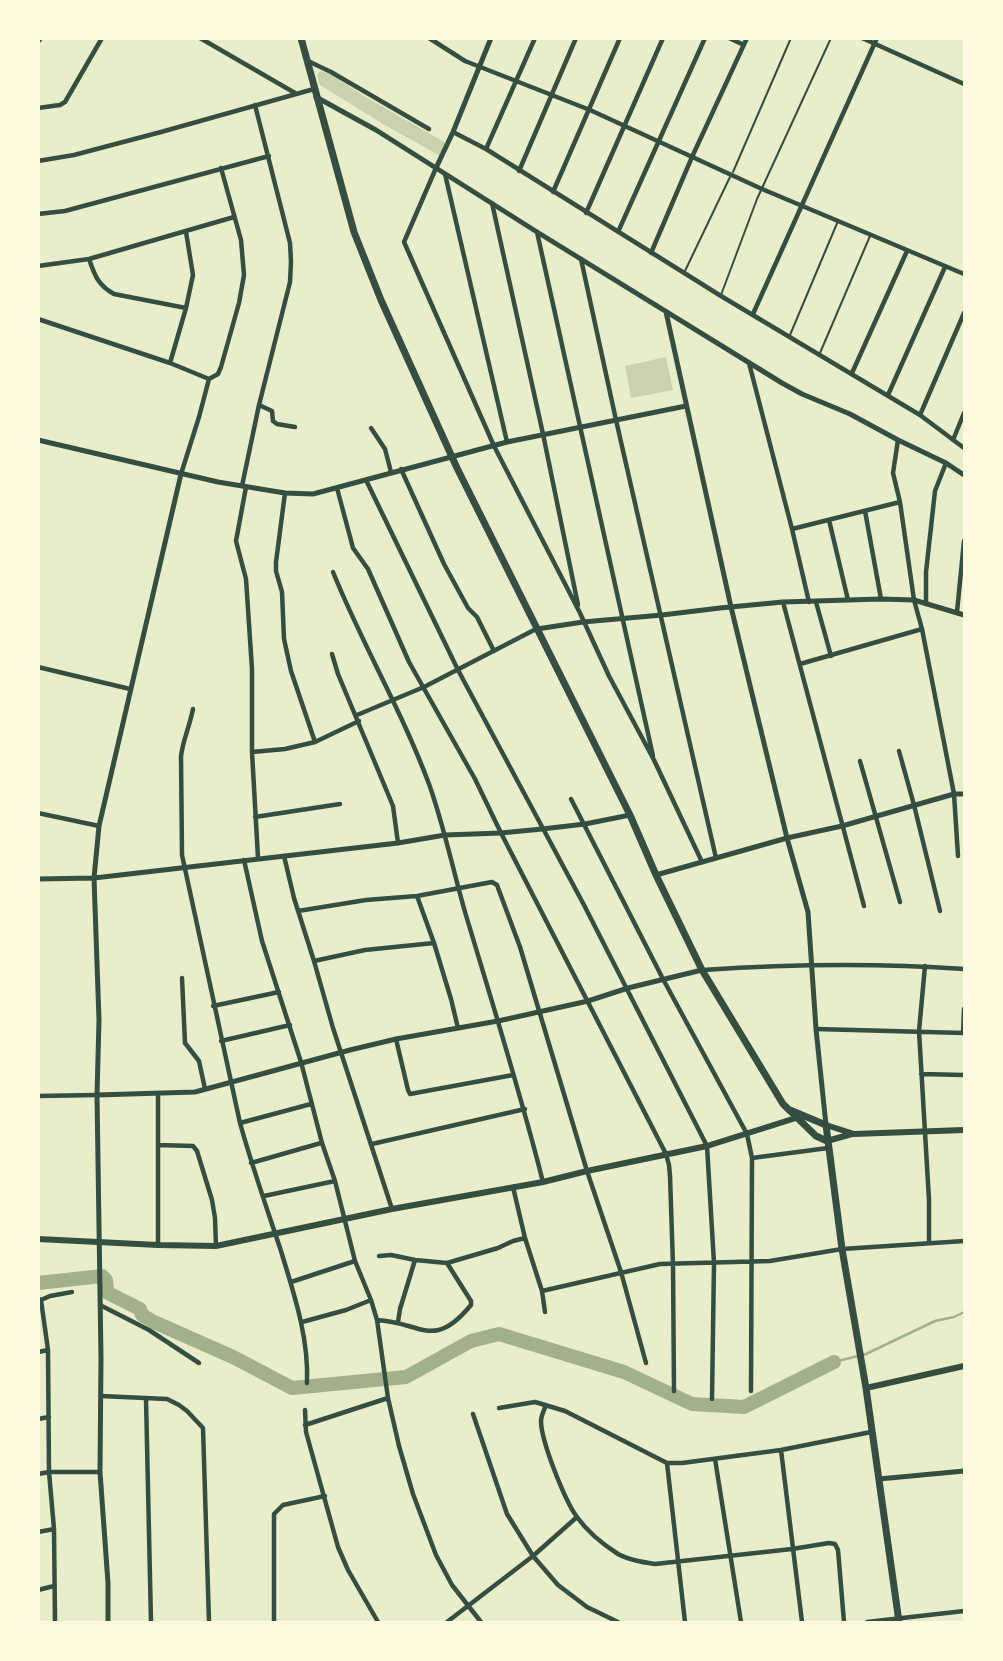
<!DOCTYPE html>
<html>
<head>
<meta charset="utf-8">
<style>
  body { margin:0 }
  #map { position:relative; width:1003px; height:1661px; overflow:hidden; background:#e9edc9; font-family:Jost,sans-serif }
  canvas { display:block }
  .frame { position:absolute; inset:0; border:40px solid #fefae0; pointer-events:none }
</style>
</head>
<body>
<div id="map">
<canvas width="1003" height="1661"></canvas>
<div class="frame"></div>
</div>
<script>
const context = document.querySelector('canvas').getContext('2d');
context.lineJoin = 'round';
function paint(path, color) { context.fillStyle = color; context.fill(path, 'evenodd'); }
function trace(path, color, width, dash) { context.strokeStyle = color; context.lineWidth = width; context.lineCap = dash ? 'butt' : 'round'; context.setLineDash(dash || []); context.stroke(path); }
paint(new Path2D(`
  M 321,71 L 330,74 L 364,96 L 446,143 L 440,156 L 383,124 L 320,85 L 317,74 Z
  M 666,357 L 673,390 L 631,398 L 625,366 Z`), '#cad2ad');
trace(new Path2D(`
  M 834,1362 L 866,1354 L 935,1321 L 954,1317 L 964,1312`), '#a3b18a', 2.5);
trace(new Path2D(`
  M 38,1283 L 102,1276 L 106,1280 L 107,1291 L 108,1293 L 140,1309 L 142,1315 L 154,1322 L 233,1357 L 292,1388 L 406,1377 L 471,1341 L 499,1334 L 624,1372 L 692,1404 L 744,1407 L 834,1362`), '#a3b18a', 14);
trace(new Path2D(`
  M 733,172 L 791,38
  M 684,273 L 730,177
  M 721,295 L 757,199 L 831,38
  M 790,335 L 838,221
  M 820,353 L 870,236`), '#344e41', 2);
trace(new Path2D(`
  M 200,38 L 295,93
  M 429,38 L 465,61 L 590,110 L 762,189 L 964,274
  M 729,38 L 744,45
  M 862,38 L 964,84
  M 38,42 L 41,38
  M 308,61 L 331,72 L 429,129
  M 38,108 L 60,105 L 65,102 L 102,38
  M 453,132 L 486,149 L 721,296 L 920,415 L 964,448
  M 486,149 L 535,38
  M 38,161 L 74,155 L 161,132 L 314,89
  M 436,168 L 404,242 L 494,446 L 580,613 L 609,676 L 654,760 L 702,862
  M 519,171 L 576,38
  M 445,174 L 507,442
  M 553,192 L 620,38
  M 492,203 L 543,434 L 578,605
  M 586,213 L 663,38
  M 38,214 L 65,211 L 269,156
  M 537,232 L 653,756
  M 618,232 L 705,38
  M 651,253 L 692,157 L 747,38
  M 89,259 C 95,276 98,285 114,294 L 186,308
  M 581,259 L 616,420 L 716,858
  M 38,266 L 89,259 L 234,217
  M 753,314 L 877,38
  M 38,319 L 170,363 L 209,379
  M 170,363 L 186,308 L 193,275 L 186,232
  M 749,363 L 792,529 L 809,602
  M 852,373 L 907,251
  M 888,395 L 945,267
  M 259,405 L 272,411 L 273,421 L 277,424 L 295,427
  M 920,415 L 964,313
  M 371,428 L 385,449 L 391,472
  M 898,440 L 893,473 L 900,502 L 914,600 L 922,629 L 954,794 L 958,856
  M 953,440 L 964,413
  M 401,469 L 444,564 L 468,608 L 477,617 L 494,651
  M 181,474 L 199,417 L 209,379 L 218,374 L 221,367 L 239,303 L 244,275 L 241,240 L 221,168
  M 366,480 L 458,670 L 584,905 L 707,1146 L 714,1263 L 712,1399
  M 242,486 L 259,405 L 290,282 L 291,262 L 290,243 L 255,105
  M 246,487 L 236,541 L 246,579 L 252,669 L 252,752 L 258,858
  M 337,488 L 353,548 L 368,569 L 409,662 L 475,779 L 501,833 L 666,1154 L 669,1165 L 670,1176 L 673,1265 L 674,1391
  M 285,493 L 276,562 L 276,571 L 282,592 L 284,639 L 291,671 L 315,742
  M 865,511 L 881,599
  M 829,520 L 848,600
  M 792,529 L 900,502
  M 333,572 C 362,644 402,711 429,784 C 444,826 453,870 465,912 C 492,1002 520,1091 543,1182
  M 783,602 L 864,906
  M 816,602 L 831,656
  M 926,604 L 926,572 L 935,491 L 946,463
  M 957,612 L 964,541
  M 332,654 L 338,674 L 393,806 L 398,843
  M 800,664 L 922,629
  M 38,667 L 130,689
  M 193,709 C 190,725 183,740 181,756 L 182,855 L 240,1123 C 252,1166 267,1209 281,1251 C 294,1294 309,1338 307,1383
  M 357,715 L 424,687 L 536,629
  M 899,751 L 914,805 L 940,911
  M 252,752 L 285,749 L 315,742 L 359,721
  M 860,761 L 900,902
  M 571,799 L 663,979 L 747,1134 L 752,1158 L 751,1391
  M 38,813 L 99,826
  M 255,817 L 340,804
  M 284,856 L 294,898 L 314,961 L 333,1028 L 392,1209
  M 244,860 L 262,941 L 301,1062 L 322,1143 L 335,1181 L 355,1261 L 371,1300 L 377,1320 L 388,1398 L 399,1446 L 413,1494 L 436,1555 L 452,1585 L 481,1622
  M 298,911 L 366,900 L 417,896 L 492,882 L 497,885 L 520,947 L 587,1171 L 621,1272 L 646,1363
  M 434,943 L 451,999 L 458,1028
  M 314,961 L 365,950 L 434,943 L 417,896
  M 925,966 L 919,1031 L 929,1200 L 929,1243
  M 703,970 C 790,964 877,963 964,969
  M 182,978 L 185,1043 L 199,1061 L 205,1089
  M 213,1006 L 279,992
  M 816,1029 L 964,1033
  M 963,1033 L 964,1009
  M 396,1039 L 408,1090 L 410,1094 L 513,1075
  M 221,1041 L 290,1025
  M 921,1074 L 964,1075
  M 158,1094 L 158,1245
  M 38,1096 L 97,1095
  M 240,1123 L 311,1104
  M 372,1144 L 525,1109
  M 158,1145 L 193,1146 L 197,1151 L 212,1200 L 215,1218 L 216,1246
  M 752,1158 L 828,1148
  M 251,1163 L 321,1143
  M 513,1187 L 525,1238 L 542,1291 L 545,1312
  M 264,1196 L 335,1181
  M 379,1256 L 391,1255 L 415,1260 L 447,1263 L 498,1248 L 513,1241 L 525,1238
  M 291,1282 L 355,1261
  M 542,1291 L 660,1264 L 770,1261 L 842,1249 L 964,1241
  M 39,1299 L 41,1300 L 50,1296 L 72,1292
  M 41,1300 L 48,1350 L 49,1472 L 54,1529 L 55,1622
  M 100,1305 L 149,1330 L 199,1363
  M 377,1320 C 421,1322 433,1351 471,1305 L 471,1301 L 447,1263
  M 302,1322 L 346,1310 L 371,1300
  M 398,1322 L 400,1309 L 415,1260
  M 38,1352 L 48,1350
  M 101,1396 L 167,1399 L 179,1405 L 187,1411 L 203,1428 L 209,1622
  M 146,1399 L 151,1622
  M 546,1405 C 544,1410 541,1416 541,1421 C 541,1441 565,1501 577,1517 C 587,1531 604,1545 618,1554 C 629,1560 642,1562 655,1564 L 792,1549 L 829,1543 L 835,1544 L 838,1550 L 844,1622
  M 499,1408 L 535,1402 L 565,1411 L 667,1463 L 682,1463 L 781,1450 L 871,1432
  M 305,1410 L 306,1432 L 338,1547 L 348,1570 L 378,1622
  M 473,1414 L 507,1514 L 533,1556 L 558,1585 L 587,1607 L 618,1622
  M 38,1419 L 49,1417
  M 305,1425 L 388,1398
  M 781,1450 L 802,1622
  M 715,1459 L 741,1622
  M 667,1463 L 685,1622
  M 38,1474 L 49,1472 L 100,1472
  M 38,1532 L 54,1529
  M 38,1590 L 54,1586
  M 274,1622 L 274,1514 L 283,1505 L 325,1496
  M 447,1622 L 533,1556 L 577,1517
  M 867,1622 L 964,1611`), '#344e41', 4.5);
trace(new Path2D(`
  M 316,97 L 376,130 L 537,232 L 782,383 L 802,394 L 850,414 L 898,440 L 946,463 L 964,475
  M 436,168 L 453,132 L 491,38
  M 666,312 L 731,607 L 787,838 L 808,912 L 816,1029 L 826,1125
  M 38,440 L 218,482 L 285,493 L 313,494 L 507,442 L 686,406
  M 537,629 L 583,622 L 662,615 L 720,608 L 783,602 L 881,599 L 914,600 L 964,615
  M 656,875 L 787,838 L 842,826 L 954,794 L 964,794
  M 38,879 L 94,878 L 398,843 L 445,835 L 501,833 L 542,829 L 585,824 L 630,815
  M 97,1095 L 195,1092 L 350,1050 L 396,1039 L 498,1021 L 588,1001 L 628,988 L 702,970
  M 879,1479 L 964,1471
  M 108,1622 L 108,1583 L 100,1472 L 101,1358 L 97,1095 L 99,1020 L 94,878 L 99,826 L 181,474`), '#344e41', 5);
trace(new Path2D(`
  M 826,1125 L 854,1134 L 964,1130
  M 827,1141 L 852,1134
  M 38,1239 L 158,1245 L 216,1246 L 392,1209 L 543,1182 L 587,1171 L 707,1146 L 799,1117
  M 866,1388 L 964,1366`), '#344e41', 6);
trace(new Path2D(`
  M 301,38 L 354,232 L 381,300 L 457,468 L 630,815 L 656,875 L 702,970 L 783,1104 L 816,1136 L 827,1141
  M 790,1110 L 826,1125 L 842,1249 L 866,1388 L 899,1622`), '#344e41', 7);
</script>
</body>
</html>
